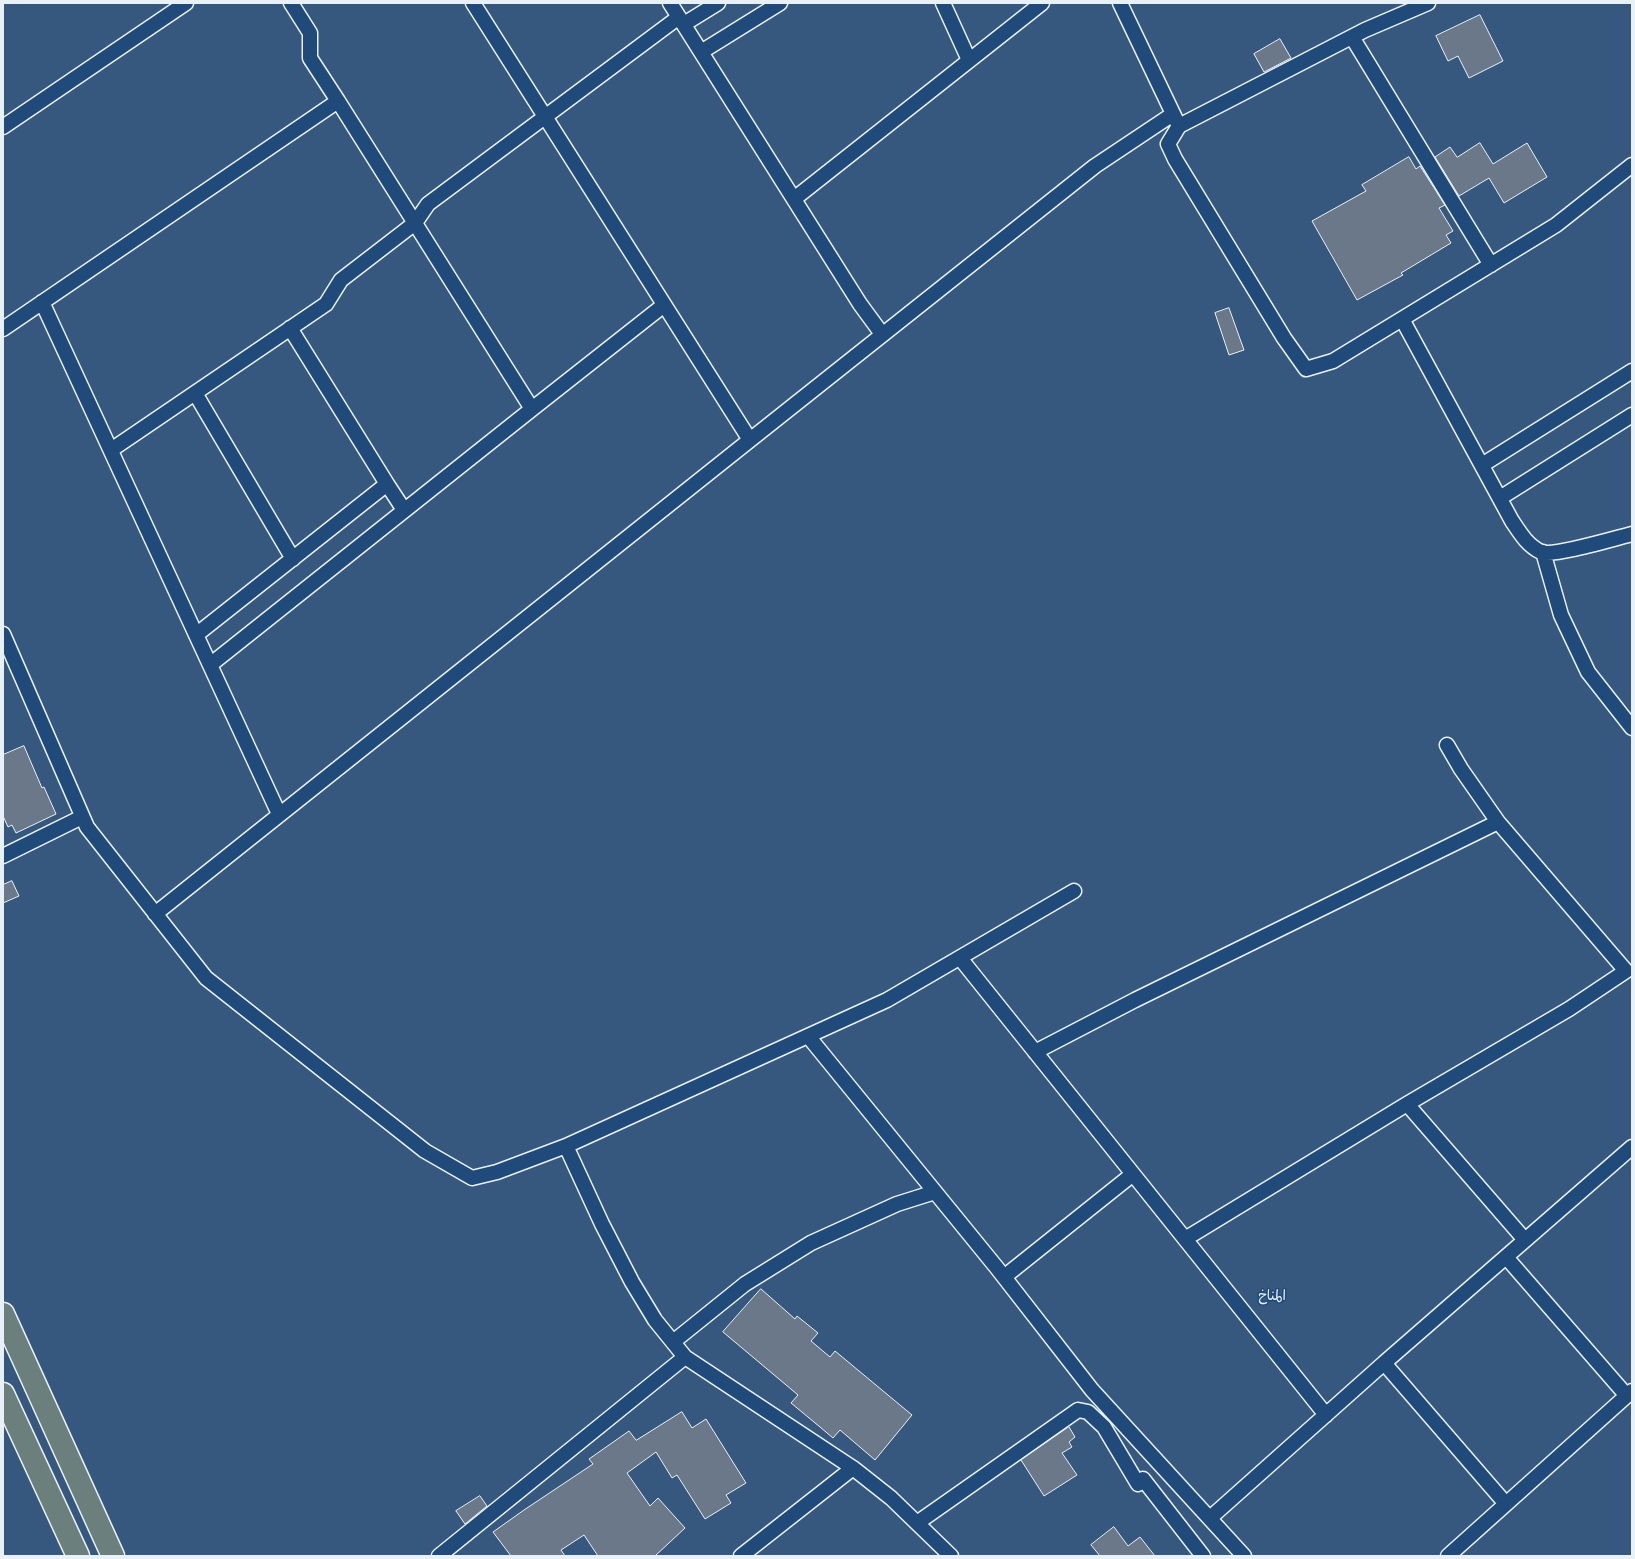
<!DOCTYPE html>
<html>
<head>
<meta charset="utf-8">
<style>
  body { margin:0 }
  #map { position:relative; width:1635px; height:1559px; overflow:hidden; background:#36587f; font-family:Itim,sans-serif }
  canvas { display:block }
  .frame { position:absolute; inset:0; border:4px solid #e8f1f8; pointer-events:none }
</style>
</head>
<body>
<div id="map">
<canvas width="1635" height="1559"></canvas>
<div class="frame"></div>
</div>
<script>
const context = document.querySelector('canvas').getContext('2d');
context.lineJoin = 'round';
function paint(path, color) { context.fillStyle = color; context.fill(path, 'evenodd'); }
function trace(path, color, width, dash) { context.strokeStyle = color; context.lineWidth = width; context.lineCap = dash ? 'butt' : 'round'; context.setLineDash(dash || []); context.stroke(path); }
function write(font, color, halo, rows, align = 'center') {
  context.font = font + ' Itim,"Playpen Sans Arabic",sans-serif'; context.lineWidth = 3; context.setLineDash([]); context.textBaseline = 'middle'; context.strokeStyle = halo; context.fillStyle = color; for (const [text, x, y, turn = 0] of rows) {
    context.save(); context.translate(x, y); context.rotate((+turn || 0) * Math.PI / 180); context.textAlign = isNaN(turn) ? turn : align; if (halo) context.strokeText(text, 0, 0); context.fillText(text, 0, 0); context.restore();
  }
}
const building = new Path2D(`
  M 1480,15 L 1503,61 L 1469,78 L 1458,56 L 1448,61 L 1436,36 Z
  M 1280,39 L 1291,58 L 1264,72 L 1254,54 Z
  M 1480,143 L 1493,164 L 1527,143 L 1547,177 L 1504,203 L 1489,178 L 1459,196 L 1435,157 L 1450,147 L 1457,157 Z
  M 1409,157 L 1416,169 L 1420,166 L 1445,205 L 1439,208 L 1453,231 L 1446,235 L 1451,243 L 1401,273 L 1403,275 L 1357,300 L 1312,221 L 1366,191 L 1362,185 Z
  M 1229,308 L 1244,350 L 1229,355 L 1215,313 Z
  M 24,746 L 42,788 L 44,787 L 56,814 L 16,833 L 12,825 L 8,827 L 3,816 L 3,755 Z
  M 12,881 L 19,896 L 3,903 L 3,885 Z
  M 761,1289 L 795,1319 L 797,1316 L 818,1333 L 811,1341 L 830,1357 L 835,1351 L 912,1415 L 875,1460 L 840,1430 L 833,1438 L 820,1427 L 791,1403 L 798,1395 L 723,1332 Z
  M 682,1412 L 692,1428 L 706,1419 L 746,1483 L 726,1495 L 731,1503 L 705,1519 L 677,1475 L 672,1478 L 656,1452 L 627,1473 L 650,1506 L 658,1498 L 685,1528 L 655,1556 L 598,1556 L 584,1535 L 561,1550 L 565,1556 L 511,1556 L 493,1532 L 524,1510 L 593,1464 L 589,1459 L 629,1431 L 636,1440 Z
  M 1069,1427 L 1075,1437 L 1069,1442 L 1072,1447 L 1062,1453 L 1077,1475 L 1044,1496 L 1021,1460 Z
  M 480,1496 L 487,1506 L 465,1524 L 456,1511 Z
  M 1114,1527 L 1128,1546 L 1140,1537 L 1155,1556 L 1100,1556 L 1091,1545 Z`);
paint(building, '#6b788a');
trace(building, '#e8f1f8', 1);
const minor = new Path2D(`
  M 291,3 L 310,33 L 310,58 L 338,101
  M 473,3 L 750,440 L 1095,166 L 1173,114
  M 670,3 L 860,304 L 882,334
  M 943,3 L 969,60
  M 1120,3 L 1177,122
  M 1428,3 L 1365,30 L 1179,126 L 1168,144 L 1175,159 L 1284,338 L 1306,369 L 1333,361 L 1556,225 L 1632,165
  M 684,24 L 718,3
  M 1352,37 L 1491,265
  M 701,52 L 780,3
  M 3,127 L 186,3
  M 794,199 L 1042,3
  M 1402,319 L 1512,521 C 1520,533 1527,545 1541,552 C 1553,557 1616,538 1632,534
  M 3,329 L 338,101 L 532,409 L 210,665 L 42,302
  M 195,393 L 293,559
  M 532,409 L 664,305
  M 111,450 L 326,304 L 341,280 L 415,223 L 428,204 L 679,17
  M 1482,465 L 1632,371
  M 387,484 L 404,510
  M 1500,498 L 1632,415
  M 1543,552 L 1561,615 L 1588,672 L 1632,728
  M 3,634 L 87,827 L 206,978 L 425,1151 L 472,1178 L 497,1172 L 566,1146 L 602,1224 L 632,1282 L 655,1320 L 685,1357 L 853,1468 L 891,1498 L 951,1556
  M 196,635 L 387,484 L 290,328
  M 210,665 L 279,814
  M 3,856 L 82,817
  M 155,914 L 750,440
  M 960,958 L 1326,1415
  M 808,1036 L 997,1268 L 1092,1390 L 1244,1556
  M 1035,1052 L 1135,1000 L 1498,822 L 1461,769 L 1447,745
  M 1407,1104 L 1525,1240
  M 566,1146 L 887,1000 L 1074,891
  M 1185,1239 L 1407,1104 L 1569,1009 L 1626,971 L 1498,822
  M 1506,1257 L 1627,1396
  M 1004,1277 L 1133,1174
  M 673,1342 L 745,1284 L 811,1243 L 897,1204 L 935,1192
  M 1384,1363 L 1632,1147
  M 1210,1518 L 1384,1363 L 1506,1504
  M 917,1523 L 1078,1410 L 1088,1412 L 1104,1427 L 1138,1484 L 1143,1479 L 1203,1556
  M 439,1556 L 685,1357
  M 741,1556 L 853,1468
  M 1448,1556 L 1632,1391`);
const primary = new Path2D(`
  M 3,1314 L 113,1556
  M 3,1394 L 78,1556`);
trace(minor, '#e8f1f8', 17);
trace(primary, '#e8f1f8', 25);
trace(minor, '#1f4a7a', 14);
trace(primary, '#6b7f7c', 22);
write('14px', '#e8f1f8', '#1f4a7a', [
  ["المناخ",1272,1296]
]);
</script>
</body>
</html>
